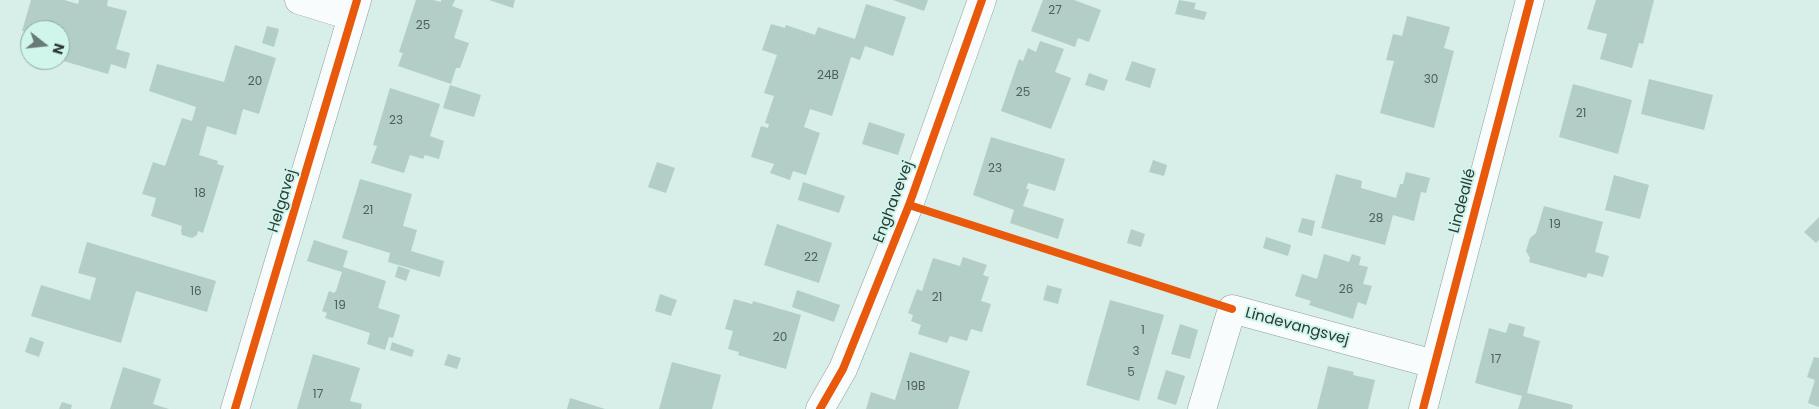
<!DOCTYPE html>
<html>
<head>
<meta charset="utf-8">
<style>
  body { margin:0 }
  #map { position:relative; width:1819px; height:409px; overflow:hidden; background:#d8eee8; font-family:Poppins,sans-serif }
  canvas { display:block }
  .north { position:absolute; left:20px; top:20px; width:50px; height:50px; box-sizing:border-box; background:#d0f6eb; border:1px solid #8eaba3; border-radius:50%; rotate:106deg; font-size:14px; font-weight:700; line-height:20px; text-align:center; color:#2c3b37 }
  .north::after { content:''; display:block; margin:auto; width:18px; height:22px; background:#687a75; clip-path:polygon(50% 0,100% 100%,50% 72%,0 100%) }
</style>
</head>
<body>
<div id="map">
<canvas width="1819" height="409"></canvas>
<div class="north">N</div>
</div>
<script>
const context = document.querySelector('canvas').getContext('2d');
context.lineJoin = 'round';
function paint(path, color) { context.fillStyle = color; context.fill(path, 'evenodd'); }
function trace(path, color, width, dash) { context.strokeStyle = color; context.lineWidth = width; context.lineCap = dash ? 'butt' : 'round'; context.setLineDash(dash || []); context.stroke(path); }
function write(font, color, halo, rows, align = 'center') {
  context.font = font + ' Poppins,sans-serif'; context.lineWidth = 4; context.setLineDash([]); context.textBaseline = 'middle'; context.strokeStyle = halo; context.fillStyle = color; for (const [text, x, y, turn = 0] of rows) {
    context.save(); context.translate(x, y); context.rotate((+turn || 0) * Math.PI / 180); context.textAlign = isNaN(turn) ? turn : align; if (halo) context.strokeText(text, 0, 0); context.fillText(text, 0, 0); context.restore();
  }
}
paint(new Path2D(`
  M 31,0 L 64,0 L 78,4 L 79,0 L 108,0 L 107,6 L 127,11 L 116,49 L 130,53 L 126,69 L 111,64 L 108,74 L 60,60 L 60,30 L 30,30 L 30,33 L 22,31 Z
  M 416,0 L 433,0 L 441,2 L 441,0 L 455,0 L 452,6 L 463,10 L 454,38 L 469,43 L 460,68 L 456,68 L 451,84 L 398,66 L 403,53 L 399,52 Z
  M 489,0 L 515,0 L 513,8 Z
  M 893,0 L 928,0 L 924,11 Z
  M 1043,0 L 1074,0 L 1101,10 L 1089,42 L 1078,38 L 1075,47 L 1031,31 Z
  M 1179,0 L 1196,3 L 1194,9 L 1207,12 L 1204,20 L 1175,14 Z
  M 1596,0 L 1654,0 L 1643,44 L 1639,43 L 1632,68 L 1600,59 L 1607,34 L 1587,29 Z
  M 866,4 L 906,17 L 893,56 L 865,46 L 860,60 L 851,57 L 832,116 L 810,109 L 804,127 L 820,133 L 806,175 L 793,171 L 790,180 L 770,173 L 774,164 L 751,157 L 761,126 L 768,128 L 769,124 L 765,123 L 774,96 L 764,93 L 777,55 L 762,50 L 771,24 L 785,28 L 786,25 L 815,35 L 818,27 L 855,39 Z
  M 1407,16 L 1450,27 L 1444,48 L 1454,51 L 1434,128 L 1380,113 L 1394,61 L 1386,60 L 1393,34 L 1402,36 Z
  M 267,26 L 279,29 L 274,47 L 262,43 Z
  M 1040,41 L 1064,49 L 1055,72 L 1071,78 L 1051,129 L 1001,111 L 1019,59 L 1023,61 L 1028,48 L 1036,52 Z
  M 235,45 L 276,58 L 259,114 L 243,109 L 236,135 L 207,126 L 199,155 L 218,161 L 217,164 L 224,166 L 203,233 L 198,231 L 197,235 L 192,238 L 182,235 L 181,231 L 182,226 L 151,216 L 156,198 L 142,194 L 153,162 L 165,166 L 182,118 L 192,121 L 196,107 L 149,91 L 157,64 L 224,82 Z
  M 1132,61 L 1156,69 L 1150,88 L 1125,80 Z
  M 1089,73 L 1108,80 L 1104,91 L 1085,85 Z
  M 1649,79 L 1713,95 L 1704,130 L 1641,114 Z
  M 1573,84 L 1632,100 L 1618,154 L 1559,137 Z
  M 450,85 L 481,95 L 474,117 L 443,108 Z
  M 390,88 L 440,104 L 430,136 L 444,141 L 439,159 L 425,155 L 423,159 L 410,155 L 404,173 L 371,163 L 377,146 L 373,145 Z
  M 869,122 L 905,134 L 898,155 L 862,144 Z
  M 991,137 L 1065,159 L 1055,191 L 1028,183 L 1026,189 L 1029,189 L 1023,206 L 1064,219 L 1058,239 L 1010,223 L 1014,210 L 973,195 Z
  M 1153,160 L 1167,165 L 1164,176 L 1149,172 Z
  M 657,162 L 675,168 L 666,193 L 648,187 Z
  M 1406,172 L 1430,178 L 1426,193 L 1421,192 L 1414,221 L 1393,215 L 1385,245 L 1321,228 L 1336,174 L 1362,181 L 1361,188 L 1396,198 L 1400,184 L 1403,184 Z
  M 1614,175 L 1649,185 L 1640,219 L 1605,210 Z
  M 360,179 L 412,194 L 403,226 L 417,230 L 411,251 L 444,261 L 440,277 L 388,262 L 390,253 L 342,238 Z
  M 803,182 L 845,196 L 839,213 L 798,200 Z
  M 1544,206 L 1603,222 L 1595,252 L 1609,256 L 1603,277 L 1588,273 L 1586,278 L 1529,262 L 1530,258 L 1526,251 L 1530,238 L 1536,233 Z
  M 1819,217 L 1819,240 L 1816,243 L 1804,232 Z
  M 1302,218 L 1315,221 L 1312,236 L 1298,232 Z
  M 777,224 L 832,243 L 819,283 L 764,265 Z
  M 1131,229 L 1145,234 L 1141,247 L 1127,243 Z
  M 1266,237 L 1291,245 L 1288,256 L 1263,248 Z
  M 314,240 L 348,251 L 343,267 L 386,281 L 378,308 L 400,315 L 393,338 L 389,337 L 385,350 L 367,344 L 370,333 L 325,318 L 327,313 L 322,311 L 329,291 L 334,293 L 336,291 L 342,272 L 307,261 Z
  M 87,242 L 216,281 L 207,312 L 136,291 L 121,343 L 31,316 L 41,285 L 90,300 L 96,278 L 78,273 Z
  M 1324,254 L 1349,262 L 1352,254 L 1361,257 L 1359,265 L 1368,267 L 1363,284 L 1372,286 L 1366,305 L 1358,302 L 1353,319 L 1309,305 L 1311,301 L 1295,296 L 1302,274 L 1317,279 Z
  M 963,257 L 987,265 L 983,275 L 989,277 L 981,301 L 991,304 L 982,332 L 971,329 L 967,341 L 950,336 L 947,343 L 918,334 L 921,325 L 911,321 L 913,315 L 908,313 L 917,289 L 922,291 L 933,258 L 960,266 Z
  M 398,266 L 410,270 L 406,281 L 395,277 Z
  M 1047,285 L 1062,289 L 1058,304 L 1043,300 Z
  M 797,290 L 840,305 L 834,322 L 792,307 Z
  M 660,294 L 677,300 L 671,316 L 655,311 Z
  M 734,299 L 752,304 L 753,301 L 801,315 L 786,369 L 738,355 L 739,352 L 728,349 L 733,331 L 725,329 Z
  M 1110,300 L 1164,315 L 1139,401 L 1086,385 Z
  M 1509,323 L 1525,327 L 1523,336 L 1540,341 L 1527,393 L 1573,405 L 1572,409 L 1518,409 L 1522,396 L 1475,383 L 1489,328 L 1506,333 Z
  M 1180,324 L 1198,330 L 1190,359 L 1171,354 Z
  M 30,337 L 44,342 L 39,357 L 25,352 Z
  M 392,342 L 414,350 L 412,357 L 390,350 Z
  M 910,352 L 970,371 L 958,409 L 866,409 L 871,392 L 895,400 Z
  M 313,354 L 360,368 L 350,401 L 362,404 L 361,409 L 297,409 Z
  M 448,354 L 461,358 L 457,369 L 444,365 Z
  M 1814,357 L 1819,358 L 1819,407 L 1808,403 L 1815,380 L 1807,377 Z
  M 672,362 L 721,375 L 712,409 L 659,409 Z
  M 1328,366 L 1354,372 L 1353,375 L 1375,380 L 1368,409 L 1317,409 Z
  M 123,367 L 161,379 L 153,404 L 169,409 L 110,409 Z
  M 1166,370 L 1185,376 L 1176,405 L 1157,399 Z
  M 570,398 L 605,409 L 567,409 Z
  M 62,402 L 72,405 L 71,409 L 59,409 Z`), '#b3cec7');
const street = new Path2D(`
  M 299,0 L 351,16
  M 235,409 L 357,0
  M 820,409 L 843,369 L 909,205 L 982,0
  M 1202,409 L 1232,309 L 1434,364
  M 1423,409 L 1530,0`);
trace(street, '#8f9f9a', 29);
trace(street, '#f9fcfc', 28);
trace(new Path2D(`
  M 909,205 L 1232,309
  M 235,409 L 357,0
  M 820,409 L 843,369 L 909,205 L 982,0
  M 1423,409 L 1530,0`), '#e8590c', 8);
write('12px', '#4e605b', null, [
  ["27",1055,11],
  ["25",423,26],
  ["24B",828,76],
  ["30",1431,80],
  ["20",255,82],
  ["25",1023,93],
  ["21",1581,114],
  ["23",396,121],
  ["23",995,169],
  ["18",200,194],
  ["21",368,211],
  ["28",1376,219],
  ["19",1555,225],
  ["22",811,258],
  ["26",1346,290],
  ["16",196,292],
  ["21",937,298],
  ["19",340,306],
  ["1",1143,331],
  ["20",780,338],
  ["3",1136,352],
  ["17",1496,360],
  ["5",1131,373],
  ["19B",916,387],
  ["17",318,395]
]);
write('15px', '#2c3b37', '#d0f6eb', [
  ["Helgavej",283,201,-73],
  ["Lindeallé",1463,201,-75],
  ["Enghavevej",894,202,-69],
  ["Lindevangsvej",1297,327,15]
]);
</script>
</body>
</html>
